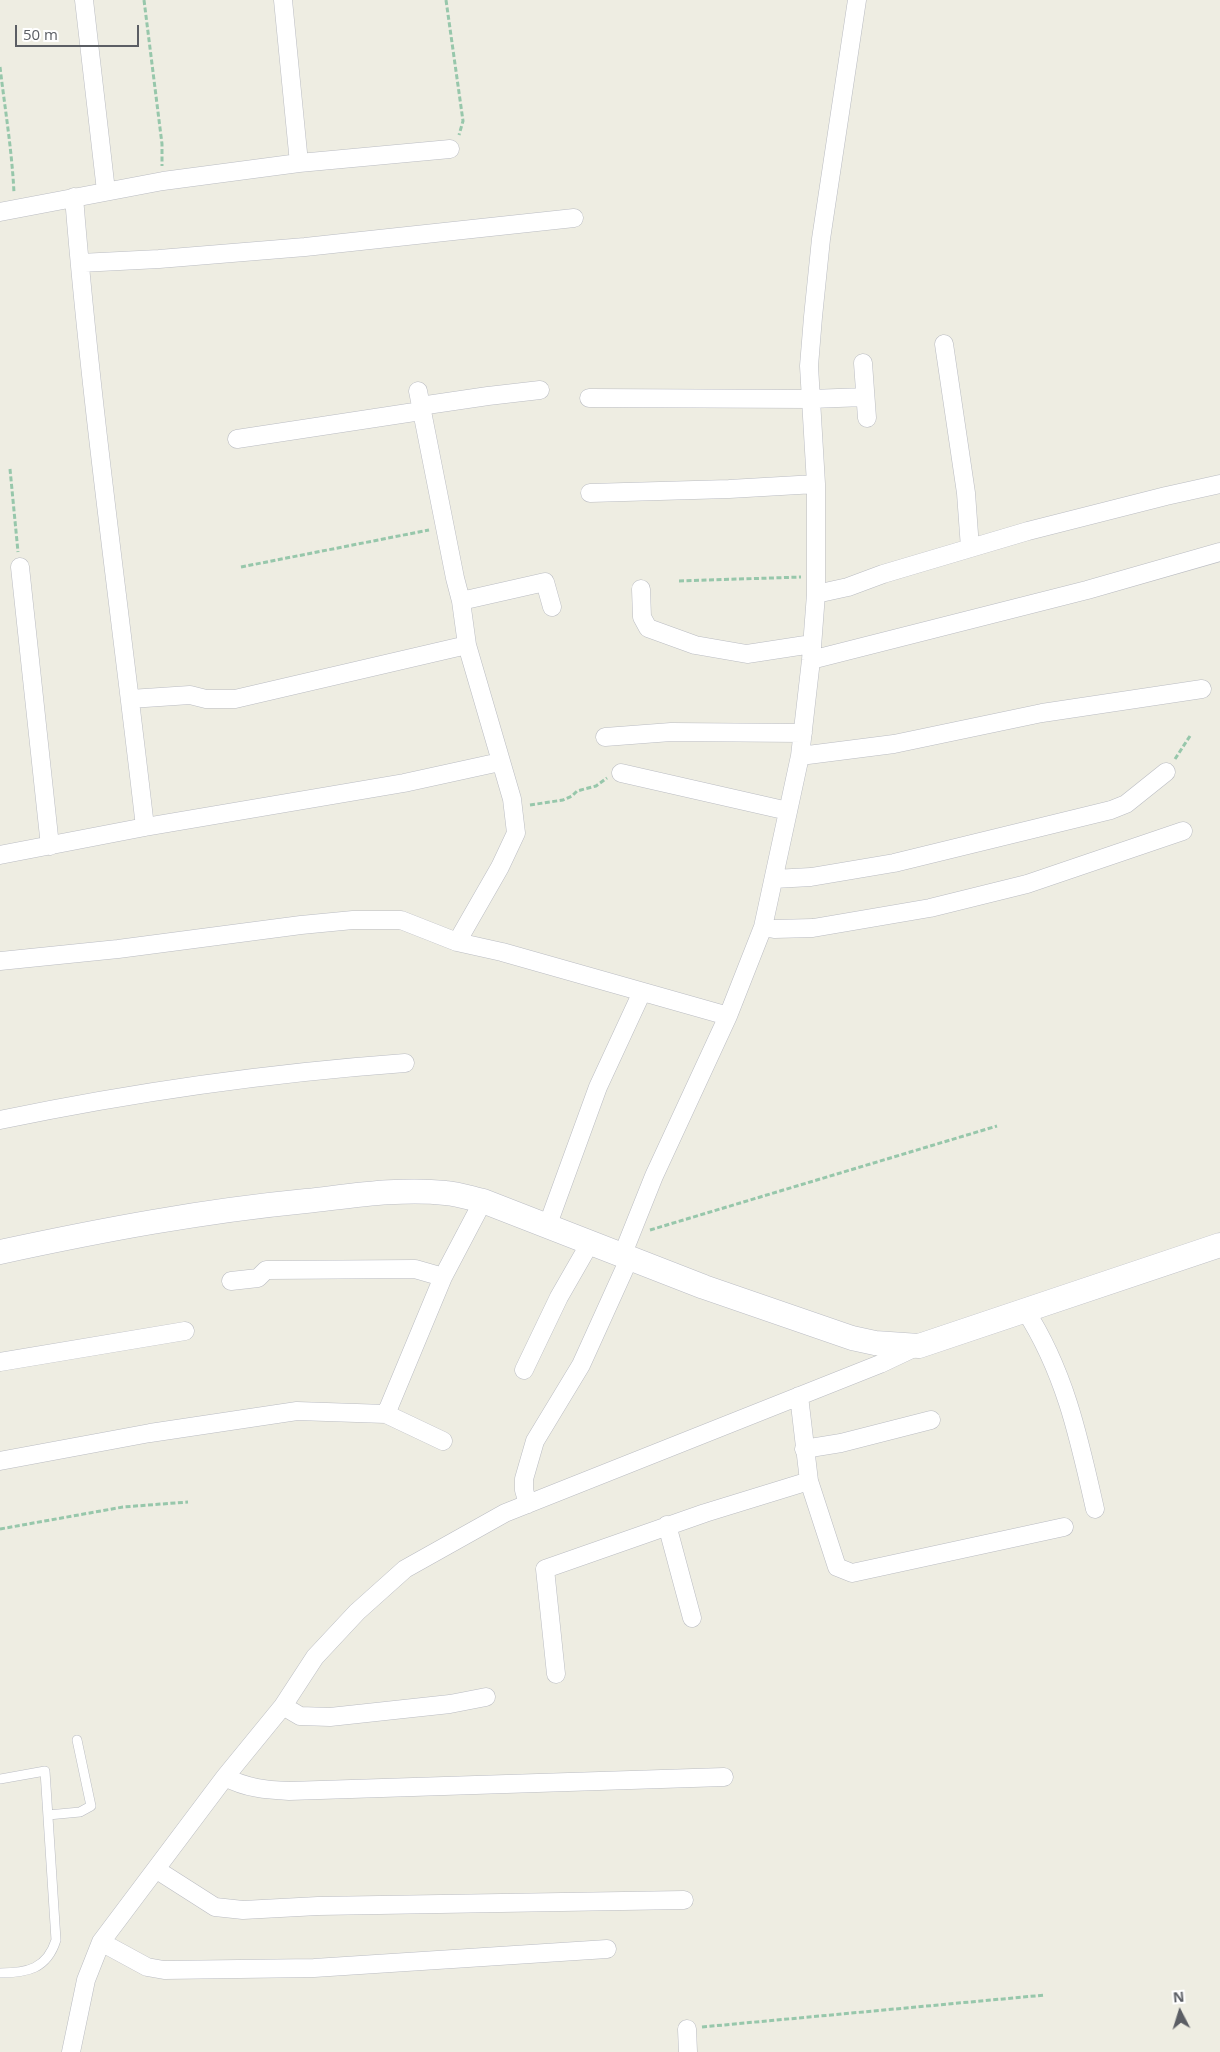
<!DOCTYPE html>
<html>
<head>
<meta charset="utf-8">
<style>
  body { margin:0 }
  #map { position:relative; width:1220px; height:2052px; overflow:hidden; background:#eeede2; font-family:"Open Sans",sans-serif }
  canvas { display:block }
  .north { position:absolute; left:1155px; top:1987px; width:50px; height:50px; -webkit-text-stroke:4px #fff; paint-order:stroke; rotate:355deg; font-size:14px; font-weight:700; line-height:20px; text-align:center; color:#5b5e64 }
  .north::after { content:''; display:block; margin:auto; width:18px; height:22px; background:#5b5e64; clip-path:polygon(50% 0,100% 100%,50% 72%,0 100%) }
  .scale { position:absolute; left:15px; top:25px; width:124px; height:22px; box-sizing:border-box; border:2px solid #5b5e64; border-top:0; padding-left:6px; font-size:15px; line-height:18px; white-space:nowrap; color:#5b5e64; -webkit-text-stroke:4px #fff; paint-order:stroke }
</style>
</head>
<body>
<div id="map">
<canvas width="1220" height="2052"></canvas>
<div class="north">N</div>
<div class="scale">50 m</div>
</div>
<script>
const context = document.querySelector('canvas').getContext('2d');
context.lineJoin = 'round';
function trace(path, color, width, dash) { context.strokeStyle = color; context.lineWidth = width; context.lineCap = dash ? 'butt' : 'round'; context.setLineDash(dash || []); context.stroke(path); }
const service = new Path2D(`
  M 0,1779 L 45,1771 L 56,1940 C 47,1969 27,1973 0,1973
  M 48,1815 L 80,1812 L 91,1806 L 77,1740`);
const minor = new Path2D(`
  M 84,0 L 106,191
  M 283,0 L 299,163
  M 74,197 C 91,408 121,617 145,827
  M 0,212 L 163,181 L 299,163 L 450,149
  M 80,263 L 159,259 L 305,247 L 574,218
  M 944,344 L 966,493 L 970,548
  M 863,363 L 867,418
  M 418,391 L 455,578 L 461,601 L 467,645 L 512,799 L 516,833 L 500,867 L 457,942
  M 589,398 L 811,399 L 865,397
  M 420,406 L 488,396 L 540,390
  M 237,439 L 421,411
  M 590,493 L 729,489 L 816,484
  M 20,567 L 50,846
  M 641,589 L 642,617 L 648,628 L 695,645 L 747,654 L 812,644
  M 816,594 L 848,587 L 883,574 L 1028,531 L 1166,496 L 1220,484
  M 461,601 L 545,582 L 552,607
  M 811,660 L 1087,590 L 1220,552
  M 130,699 L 190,695 L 206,699 L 235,699 L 467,645
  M 605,737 L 671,732 L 803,733
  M 800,756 L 894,744 L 1042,713 L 1202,689
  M 621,773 L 788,811
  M 0,855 L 145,827 L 404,783 L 500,762
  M 774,879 L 811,877 L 894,863 L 1111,810 L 1126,804 L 1166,772
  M 763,927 L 774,929 L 813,928 L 930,908 L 1027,884 L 1183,831
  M 0,961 L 118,949 L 301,925 L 353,920 L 401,920 L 457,942 L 502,952 L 728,1016
  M 0,1120 C 134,1092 269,1073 405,1063
  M 547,1227 L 598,1087 L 642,992
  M 622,1256 L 654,1176 L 728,1016 L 763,927 L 800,756 L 811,660 L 816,594 L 816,484 L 809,366 L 813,317 L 821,239 L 857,0
  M 231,1281 L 258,1278 L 266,1270 L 415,1269 L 443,1277
  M 1025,1310 C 1065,1372 1079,1438 1095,1509
  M 0,1362 L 185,1331
  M 524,1370 L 559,1297 L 590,1243
  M 799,1396 L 809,1481 L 837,1567 L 852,1573 L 1064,1527
  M 386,1414 L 443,1277 L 483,1201
  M 804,1449 L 841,1443 L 931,1420
  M 0,1461 L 150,1433 L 297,1411 L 386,1414 L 443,1441
  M 528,1504 L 524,1490 L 524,1479 L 535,1441 L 581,1365 L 629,1259
  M 667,1525 L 692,1618
  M 556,1674 L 545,1569 L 705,1513 L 809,1481
  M 283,1706 L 300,1716 L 330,1717 L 450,1704 L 486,1697
  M 225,1777 C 246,1788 266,1790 289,1791 L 724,1777
  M 157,1870 L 215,1907 L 243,1910 L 318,1906 L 684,1900
  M 101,1942 L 147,1967 L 164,1970 L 314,1968 L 607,1949
  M 687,2029 L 688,2052
  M 71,2052 L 86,1980 L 101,1942 L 225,1777 L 283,1706 L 315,1657 L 357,1612 L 405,1569 L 505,1513 L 880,1364 L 918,1346`);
const secondary = new Path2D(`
  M 0,1252 C 102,1230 202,1211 306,1201 C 352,1196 399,1188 446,1193 C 458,1194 470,1198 483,1201 L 704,1287 L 852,1338 L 875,1343 L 919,1346 L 1220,1245`);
trace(service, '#babcc2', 10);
trace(minor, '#babcc2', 19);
trace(secondary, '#bbbdc4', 25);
trace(new Path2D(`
  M 144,0 L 162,144 L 162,166
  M 446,0 L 463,121 L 459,135
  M 0,67 C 5,109 12,151 14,193
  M 10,469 L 18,552
  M 241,567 L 429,530
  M 679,581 L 801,577
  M 1175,759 L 1190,736
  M 530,805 L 563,800 L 572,796 L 577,791 L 596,786 L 607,778
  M 650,1230 L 997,1126
  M 0,1529 L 123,1507 L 188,1502
  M 702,2027 L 1045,1995`), '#97c7ab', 3, [5, 2.5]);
trace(service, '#fff', 9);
trace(minor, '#fff', 18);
trace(secondary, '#fff', 24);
</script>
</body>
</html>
